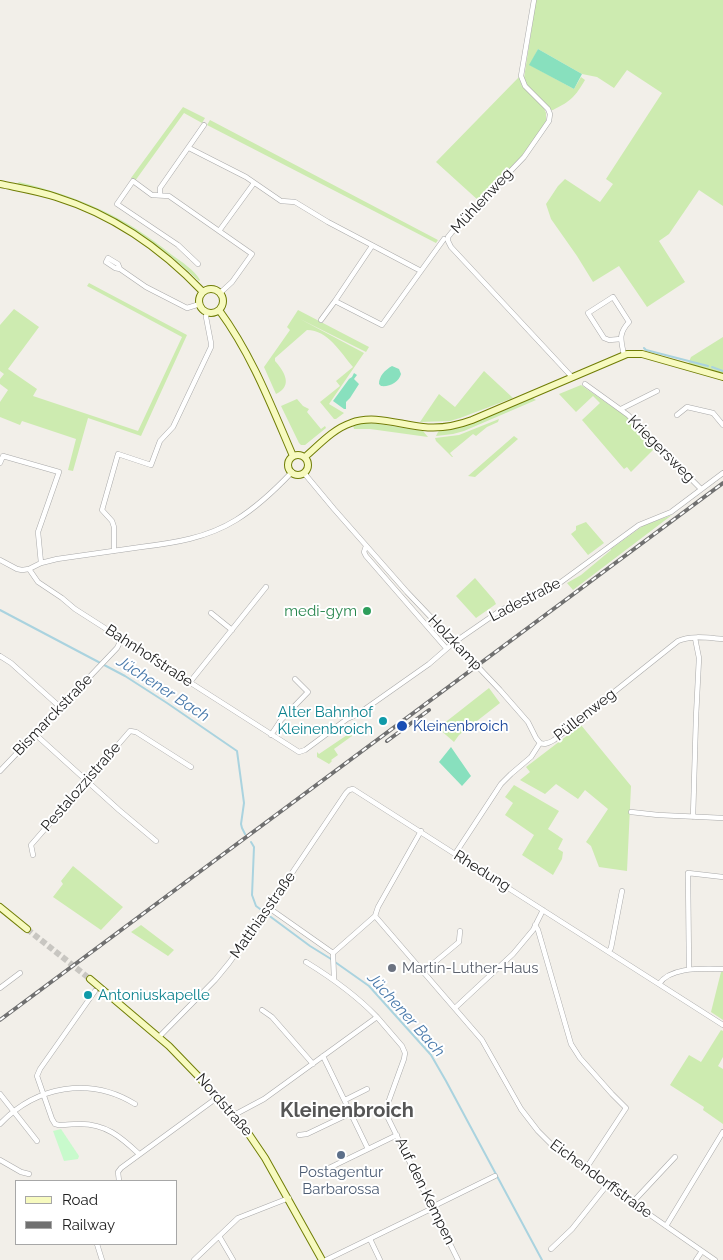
<!DOCTYPE html>
<html>
<head>
<meta charset="utf-8">
<style>
  body { margin:0 }
  #map { position:relative; width:723px; height:1260px; overflow:hidden; background:#f2efe9; font-family:Raleway,sans-serif }
  canvas { display:block }
  .legend { position:absolute; left:15px; top:1180px; width:162px; height:65px; box-sizing:border-box; background:#fff; border:1px solid #a7a7a7; margin:0; padding:6px 9px; list-style:none; font-size:15px; color:#222 }
  .legend li { display:flex; align-items:center; gap:10px; height:25px }
  .legend b { width:25px; border:1px solid #a7a7a7 }
</style>
</head>
<body>
<div id="map">
<canvas width="723" height="1260"></canvas>
<ul class="legend">
<li><b style="height:6px;background:#f7fabf"></b>Road</li>
<li><b style="height:6px;background:#707070"></b>Railway</li>
</ul>
</div>
<script>
const context = document.querySelector('canvas').getContext('2d');
context.lineJoin = 'round';
function paint(path, color) { context.fillStyle = color; context.fill(path, 'evenodd'); }
function trace(path, color, width, dash) { context.strokeStyle = color; context.lineWidth = width; context.lineCap = dash ? 'butt' : 'round'; context.setLineDash(dash || []); context.stroke(path); }
function write(font, color, halo, rows, align = 'center') {
  context.font = font + ' Raleway,sans-serif'; context.lineWidth = 4; context.setLineDash([]); context.textBaseline = 'middle'; context.strokeStyle = halo; context.fillStyle = color; for (const [text, x, y, turn = 0] of rows) {
    context.save(); context.translate(x, y); context.rotate((+turn || 0) * Math.PI / 180); context.textAlign = isNaN(turn) ? turn : align; if (halo) context.strokeText(text, 0, 0); context.fillText(text, 0, 0); context.restore();
  }
}
paint(new Path2D(`
  M 536,0 L 723,0 L 723,206 L 699,190 L 669,234 L 659,241 L 685,282 L 647,307 L 619,266 L 593,282 L 577,256 L 551,219 L 546,204 L 558,186 L 565,179 L 600,202 L 613,184 L 606,179 L 662,93 L 627,70 L 614,88 L 597,77 L 582,74 L 538,49 L 530,65 L 574,89 L 581,77 L 585,80 C 575,97 571,101 553,110 L 551,110 L 528,88 L 524,78 Z
  M 519,77 L 522,86 L 543,106 L 546,113 L 546,122 L 521,157 L 479,201 L 436,162 Z
  M 183,107 L 205,118 L 202,123 L 184,113 L 135,181 L 131,178 Z
  M 210,120 L 438,240 L 436,243 L 207,125 Z
  M 19,182 C 79,197 123,215 172,255 C 182,262 194,270 200,280 L 199,281 C 165,249 126,221 83,203 C 62,194 39,189 17,184 Z
  M 89,283 L 187,335 L 141,436 L 88,418 L 73,471 L 68,470 L 76,439 L 22,421 L 20,425 L 0,417 L 0,402 L 8,390 L 0,384 L 0,379 L 4,374 L 0,371 L 0,325 L 14,309 L 39,327 L 8,369 L 37,389 L 33,396 L 138,431 L 182,337 L 87,286 Z
  M 298,310 L 369,347 L 366,352 L 300,319 L 364,353 L 329,404 L 344,413 L 336,419 L 334,419 L 320,402 L 340,386 L 336,381 L 353,367 C 341,353 328,330 307,330 L 275,358 L 275,361 C 285,372 293,386 276,394 L 264,367 L 290,330 L 287,327 Z
  M 723,337 L 723,374 L 688,364 L 691,357 Z
  M 484,371 L 513,398 L 460,418 L 450,421 L 420,422 L 439,394 L 455,407 Z
  M 581,385 L 627,417 L 656,447 L 631,472 L 627,467 L 624,469 L 582,420 L 600,403 L 593,396 L 576,412 L 559,394 Z
  M 531,397 L 536,400 L 464,431 L 453,434 L 436,436 L 438,432 L 441,430 Z
  M 297,399 L 303,406 L 309,409 L 307,412 L 321,429 L 325,426 L 326,428 L 305,445 L 301,445 L 299,443 L 281,406 Z
  M 499,419 L 498,422 L 487,427 L 476,436 L 473,434 L 450,453 L 453,457 L 452,457 L 436,441 L 435,438 L 459,435 Z
  M 366,423 L 379,424 L 423,431 L 428,437 L 370,429 L 354,429 L 353,425 Z
  M 514,436 L 518,439 L 475,477 L 468,476 Z
  M 672,515 L 573,590 L 567,583 L 581,575 L 611,550 L 611,549 L 644,525 Z
  M 586,522 L 604,543 L 588,555 L 571,534 L 576,530 L 576,526 Z
  M 475,578 L 494,600 L 496,604 L 476,618 L 456,596 Z
  M 489,688 L 500,703 L 459,735 L 454,742 L 438,728 Z
  M 581,725 L 631,786 L 627,871 L 599,867 L 591,846 L 586,842 L 608,809 L 585,790 L 578,799 L 556,784 L 545,794 L 520,780 L 530,772 L 526,767 Z
  M 350,733 L 352,736 L 334,749 L 338,755 L 331,760 L 332,761 L 329,764 L 317,757 L 317,752 L 319,754 Z
  M 514,785 L 559,811 L 548,829 L 563,839 L 558,849 L 563,852 L 562,859 L 553,875 L 522,855 L 534,835 L 505,815 L 513,803 L 505,797 Z
  M 73,866 L 123,907 L 101,930 L 53,897 L 63,884 L 61,881 Z
  M 141,925 L 174,950 L 168,956 L 131,932 Z
  M 721,972 L 723,972 L 723,1020 L 711,1012 Z
  M 721,1030 L 723,1031 L 723,1057 L 718,1066 L 723,1069 L 723,1124 L 703,1110 L 704,1107 L 670,1085 L 689,1055 L 701,1062 Z`), '#cdebb0');
paint(new Path2D(`
  M 61,1129 L 79,1156 L 78,1159 L 64,1161 L 53,1131 Z`), '#c8facc');
paint(new Path2D(`
  M 538,49 L 582,74 L 574,89 L 529,65 Z
  M 392,366 L 399,369 L 401,374 C 399,382 390,387 381,386 L 379,384 C 379,376 385,370 392,366 Z
  M 354,373 L 357,375 L 354,379 L 359,384 L 350,398 L 346,402 L 346,409 L 344,409 L 333,401 L 349,379 L 352,377 Z
  M 451,747 L 471,776 L 462,786 L 439,762 Z`), '#88e0be');
trace(new Path2D(`
  M 644,348 L 646,350 L 708,366
  M 712,367 L 723,371
  M 0,610 L 125,676 L 167,703 L 237,751 L 244,803 L 241,824 L 242,828 L 245,834
  M 251,842 L 254,847 L 252,895 L 256,906 L 310,946 L 331,959
  M 335,962 L 369,986 L 431,1055 L 446,1081 L 542,1260`), '#aad3df', 2);
trace(new Path2D(`
  M 27,929 L 90,979`), '#c8c6c1', 6, [6, 3]);
const street = new Path2D(`
  M 534,0 L 521,76 L 525,86 L 548,109 L 550,114 L 549,121 L 524,157 L 452,232 L 448,237 L 448,241 L 451,247 L 572,377
  M 189,148 L 246,177 L 281,201 L 295,202 L 328,222 L 421,271
  M 160,195 L 160,188 L 204,125
  M 219,231 L 254,183
  M 372,246 L 335,301 L 382,325 L 444,239
  M 198,264 L 178,245 L 117,204 L 133,181 L 152,195 L 169,196 L 252,254 L 232,282 L 220,293
  M 120,269 L 115,268 L 106,262 L 108,258 L 118,264 L 120,269 L 146,287 L 187,308 L 200,304
  M 321,320 L 335,301
  M 621,339 L 609,340 L 604,338 L 588,313 L 613,297 L 629,322 C 618,334 621,340 624,355
  M 585,384 L 628,415 L 701,489
  M 621,409 L 657,391
  M 677,415 L 687,407 L 713,413 L 723,425
  M 0,463 L 3,456 L 59,472 L 38,532 L 41,563
  M 304,473 L 334,509 L 407,592 L 500,690 L 528,722 L 536,738 L 540,743
  M 366,546 L 364,552 L 366,556 L 446,648
  M 114,551 L 114,527 L 112,521 L 102,510 L 118,454 L 151,465 L 160,441 L 173,427 L 211,347 L 211,343 L 206,317 L 207,312
  M 0,560 L 17,569 L 22,570 L 29,569 L 41,563 L 57,559 C 85,555 113,551 141,547 C 174,543 207,538 236,520 C 257,507 275,490 292,472
  M 29,569 L 38,582 L 62,598 L 75,609 L 299,752 L 305,750 L 347,719 L 358,714 L 429,664 L 451,645
  M 211,613 L 232,630
  M 459,639 L 501,610 L 561,582 L 639,525 L 671,512 L 723,473
  M 0,656 L 11,663 L 60,707
  M 190,682 L 266,587
  M 35,734 L 119,810 L 156,841
  M 271,735 L 281,720 L 308,692 L 295,679
  M 540,743 C 545,745 549,743 554,740 L 678,641 C 691,635 709,638 723,639
  M 0,771 L 117,648 L 120,642 L 118,637
  M 631,812 L 658,815 L 723,818
  M 693,817 L 696,717 L 699,658 L 695,638
  M 455,854 L 501,784 L 511,774 L 531,757 L 540,743
  M 33,855 L 31,845 L 130,731 L 136,732 L 191,767
  M 269,908 L 333,953
  M 375,916 L 482,1040 L 521,1109 L 538,1131 L 558,1151 L 715,1260
  M 535,925 L 538,930 L 571,1044 L 580,1058 L 612,1094 L 626,1108 L 585,1170
  M 609,951 L 611,948 L 622,891
  M 333,953 L 375,916 L 378,907 L 421,831
  M 333,953 L 334,979
  M 306,962 C 332,978 356,995 377,1017
  M 689,969 L 688,873 L 723,877
  M 423,972 L 459,942 L 460,931
  M 659,984 C 671,966 704,969 723,969
  M 0,988 L 20,973
  M 95,991 L 40,1069 L 37,1076 L 52,1119 L 55,1124 L 59,1125 C 65,1125 72,1124 78,1124 C 105,1123 121,1137 139,1154
  M 455,1008 L 513,954 L 533,930 L 543,910
  M 262,1010 L 272,1017 L 313,1064
  M 159,1037 L 215,980 L 229,963 L 267,910 L 346,793 L 349,790 L 353,789 L 723,1025
  M 323,1056 L 368,1149
  M 0,1094 L 37,1141
  M 345,1100 L 367,1089
  M 234,1115 L 264,1099 L 377,1017 L 402,1046 L 405,1053 L 404,1059 L 388,1103 L 387,1110 L 388,1118 L 458,1260
  M 0,1124 C 36,1086 90,1076 135,1104
  M 299,1135 L 307,1134 L 351,1113
  M 0,1160 L 21,1172 L 29,1174
  M 327,1169 L 397,1135
  M 119,1181 L 118,1172 L 121,1168 L 218,1097
  M 632,1203 L 675,1157
  M 666,1226 L 723,1132
  M 219,1236 L 233,1260
  M 370,1239 L 380,1260
  M 97,1244 L 102,1260
  M 551,1249 L 572,1229 L 607,1185
  M 194,1260 L 238,1218 L 289,1198
  M 326,1260 L 433,1208 L 438,1204 L 495,1176
  M 696,1260 L 702,1251`);
const secondary = new Path2D(`
  M 0,184 C 19,188 38,191 56,197 C 114,215 162,249 203,292
  M199 301a12 12 0 1 1 24 0a12 12 0 1 1-24 0Z
  M 219,310 C 252,355 271,405 293,456
  M288 465a10 10 0 1 1 20 0a10 10 0 1 1-20 0Z
  M 305,457 C 319,445 333,429 351,423 C 374,414 400,425 423,427 C 441,429 456,426 472,420 L 627,354 L 642,354 L 723,377
  M 0,907 L 27,929
  M 90,979 L 169,1046 L 197,1075 L 246,1130 L 265,1158 L 322,1260`);
trace(street, '#a9a9a9', 5.5);
trace(secondary, '#707d05', 8);
trace(street, '#fff', 4.5);
trace(secondary, '#f7fabf', 6);
const rail = new Path2D(`
  M 387,741 L 429,710
  M 0,1020 L 723,483`);
trace(rail, '#707070', 4);
trace(rail, '#fff', 2, [5.5]);
const streetBridge = new Path2D(`
  M 451,645 L 459,639`);
trace(streetBridge, '#a9a9a9', 5.5, []);
trace(streetBridge, '#fff', 4.5);
for (const [x, y, r, color] of [
  [367,611,5,"#2e9e5b"],
  [383,721,5,"#0f9aa8"],
  [402,726,6,"#1a4fb4"],
  [392,968,5,"#6b7280"],
  [88,995,5,"#0f9aa8"],
  [341,1155,5,"#5c6f8a"]
]) { const dot = new Path2D(); dot.arc(x, y, r, 0, 2 * Math.PI); context.fillStyle = color; context.fill(dot); trace(dot, '#fff', 2); }
write('15px', '#222', '#fff', [
  ["Mühlenweg",482,201,-47],
  ["Kriegersweg",661,449,45],
  ["Ladestraße",525,600,-27],
  ["Holzkamp",455,643,46],
  ["Bahnhofstraße",149,656,33],
  ["Bismarckstraße",53,715,-46],
  ["Püllenweg",585,715,-38],
  ["Pestalozzistraße",81,787,-49],
  ["Rhedung",482,871,32],
  ["Matthiasstraße",263,915,-55],
  ["Nordstraße",224,1105,49],
  ["Eichendorffstraße",601,1179,36],
  ["Auf den Kempen",425,1191,64]
]);
write('15px', '#27864d', '#fff', [
  ["medi-gym",357,611]
], 'right');
write('15px', '#0d838f', '#fff', [
  ["Alter Bahnhof",373,712],
  ["Kleinenbroich",373,729],
  ["Antoniuskapelle",98,995,"left"]
], 'right');
write('15px', '#164399', '#fff', [
  ["Kleinenbroich",413,726]
], 'left');
write('15px', '#5b616d', '#fff', [
  ["Martin-Luther-Haus",402,968]
], 'left');
write('15px', '#4e5e75', '#fff', [
  ["Postagentur",341,1172],
  ["Barbarossa",341,1189]
]);
write('italic 16px', '#4a7aab', '#fff', [
  ["Jüchener Bach",163,689,33],
  ["Jüchener Bach",406,1015,48]
]);
write('bold 20px', '#555', '#fff', [
  ["Kleinenbroich",347,1111]
]);
</script>
</body>
</html>
